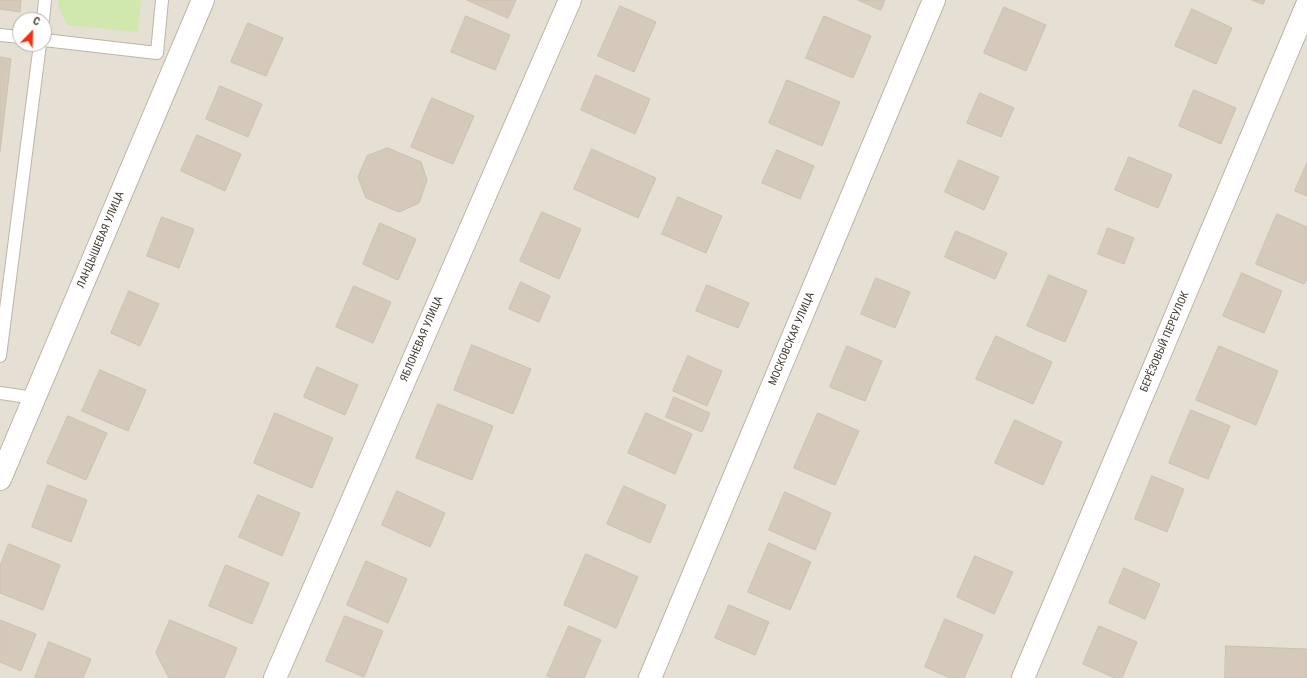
<!DOCTYPE html>
<html>
<head>
<meta charset="utf-8">
<style>
  body { margin:0 }
  #map { position:relative; width:1307px; height:678px; overflow:hidden; background:#f2eee5; font-family:"Roboto Condensed",sans-serif }
  canvas { display:block }
  .north { position:absolute; left:12px; top:12px; width:40px; height:40px; box-sizing:border-box; background:#fff; border:1px solid #b5b2ae; border-radius:50%; rotate:23deg; font-size:11px; font-weight:700; line-height:16px; text-align:center; color:#453e35 }
  .north::after { content:''; display:block; margin:auto; width:14px; height:18px; background:#f82d16; clip-path:polygon(50% 0,100% 100%,50% 72%,0 100%) }
</style>
</head>
<body>
<div id="map">
<canvas width="1307" height="678"></canvas>
<div class="north">С</div>
</div>
<script>
const context = document.querySelector('canvas').getContext('2d');
context.lineJoin = 'round';
function paint(path, color) { context.fillStyle = color; context.fill(path, 'evenodd'); }
function trace(path, color, width, dash) { context.strokeStyle = color; context.lineWidth = width; context.lineCap = dash ? 'butt' : 'round'; context.setLineDash(dash || []); context.stroke(path); }
function write(font, color, halo, rows, align = 'center') {
  context.font = font + ' "Roboto Condensed",sans-serif'; context.lineWidth = 3; context.setLineDash([]); context.textBaseline = 'middle'; context.strokeStyle = halo; context.fillStyle = color; for (const [text, x, y, turn = 0] of rows) {
    context.save(); context.translate(x, y); context.rotate((+turn || 0) * Math.PI / 180); context.textAlign = isNaN(turn) ? turn : align; if (halo) context.strokeText(text, 0, 0); context.fillText(text, 0, 0); context.restore();
  }
}
paint(new Path2D(`
  M 0,0 L 1307,0 L 1307,678 L 0,678 ZM 20,20 L 44,20 L 44,44 L 20,44 Z`), '#e6dfd3');
paint(new Path2D(`
  M 58,0 L 141,0 L 138,32 L 67,25 L 58,5 Z`), '#d0e7ae');
const building = new Path2D(`
  M 0,0 L 21,0 L 20,12 L 0,9 Z
  M 467,0 L 516,0 L 508,18 Z
  M 858,0 L 885,0 L 881,10 Z
  M 1252,0 L 1265,0 L 1263,4 Z
  M 620,6 L 656,22 L 634,72 L 598,56 Z
  M 1004,7 L 1046,25 L 1026,71 L 984,53 Z
  M 1192,9 L 1232,28 L 1216,64 L 1175,46 Z
  M 466,16 L 510,35 L 495,70 L 451,52 Z
  M 824,16 L 871,36 L 853,78 L 806,58 Z
  M 248,23 L 283,38 L 266,76 L 231,62 Z
  M 0,57 L 11,59 L 0,151 Z
  M 596,75 L 650,99 L 635,134 L 581,110 Z
  M 787,80 L 840,102 L 822,146 L 769,123 Z
  M 220,86 L 262,104 L 248,137 L 206,119 Z
  M 1194,90 L 1236,108 L 1221,144 L 1179,126 Z
  M 980,93 L 1014,108 L 1001,137 L 967,123 Z
  M 432,98 L 474,116 L 453,164 L 411,147 Z
  M 197,135 L 241,154 L 225,191 L 181,171 Z
  M 388,148 L 421,162 L 427,180 L 419,203 L 399,212 L 366,198 L 358,177 L 367,156 Z
  M 592,149 L 656,178 L 638,218 L 574,189 Z
  M 777,150 L 814,166 L 800,199 L 762,183 Z
  M 1129,157 L 1172,175 L 1158,208 L 1115,190 Z
  M 959,160 L 999,177 L 984,210 L 945,192 Z
  M 1307,163 L 1307,196 L 1295,191 Z
  M 678,197 L 722,216 L 706,253 L 662,234 Z
  M 542,212 L 581,229 L 559,279 L 520,261 Z
  M 1277,214 L 1307,227 L 1307,279 L 1304,284 L 1256,264 Z
  M 162,217 L 194,229 L 179,268 L 147,256 Z
  M 380,223 L 416,239 L 398,280 L 363,264 Z
  M 1108,228 L 1134,238 L 1124,264 L 1098,254 Z
  M 956,231 L 1007,253 L 995,279 L 945,257 Z
  M 1242,273 L 1282,291 L 1264,333 L 1223,316 Z
  M 1049,275 L 1087,291 L 1065,342 L 1027,326 Z
  M 876,278 L 910,292 L 895,328 L 861,314 Z
  M 521,282 L 550,296 L 539,322 L 509,309 Z
  M 707,285 L 749,303 L 738,328 L 696,311 Z
  M 354,286 L 391,302 L 373,343 L 336,327 Z
  M 129,291 L 159,304 L 140,346 L 111,333 Z
  M 996,336 L 1052,362 L 1033,404 L 976,379 Z
  M 472,345 L 531,369 L 513,414 L 454,390 Z
  M 847,346 L 882,361 L 865,401 L 830,387 Z
  M 1219,346 L 1278,371 L 1256,425 L 1196,400 Z
  M 688,356 L 722,371 L 707,406 L 673,391 Z
  M 317,367 L 358,385 L 345,415 L 304,397 Z
  M 100,370 L 146,390 L 128,431 L 82,411 Z
  M 674,397 L 710,413 L 702,432 L 666,417 Z
  M 438,404 L 493,426 L 472,480 L 416,458 Z
  M 1191,410 L 1230,426 L 1208,479 L 1169,463 Z
  M 275,413 L 333,438 L 312,488 L 254,463 Z
  M 646,413 L 692,434 L 675,474 L 628,453 Z
  M 818,413 L 859,431 L 835,485 L 794,468 Z
  M 68,416 L 107,433 L 86,480 L 47,463 Z
  M 1015,420 L 1062,442 L 1043,485 L 995,463 Z
  M 1152,476 L 1184,489 L 1167,532 L 1135,519 Z
  M 48,485 L 87,500 L 71,542 L 32,527 Z
  M 624,486 L 666,505 L 650,543 L 607,524 Z
  M 397,491 L 445,513 L 430,547 L 382,525 Z
  M 785,492 L 831,513 L 815,550 L 769,530 Z
  M 258,495 L 300,513 L 282,556 L 239,537 Z
  M 769,543 L 811,562 L 790,610 L 748,592 Z
  M 9,544 L 60,565 L 43,610 L 0,593 L 0,566 Z
  M 586,554 L 638,577 L 616,628 L 564,605 Z
  M 975,556 L 1013,572 L 994,614 L 957,597 Z
  M 366,561 L 407,579 L 388,623 L 347,605 Z
  M 226,565 L 269,583 L 252,624 L 209,606 Z
  M 1124,568 L 1160,584 L 1145,619 L 1109,603 Z
  M 729,605 L 769,622 L 755,655 L 715,638 Z
  M 345,616 L 383,631 L 364,677 L 326,661 Z
  M 945,619 L 983,635 L 964,678 L 950,678 L 925,667 Z
  M 0,620 L 36,634 L 21,671 L 0,662 Z
  M 170,620 L 237,648 L 224,678 L 169,678 L 156,653 Z
  M 569,626 L 601,640 L 584,678 L 552,678 L 547,676 Z
  M 1099,626 L 1137,642 L 1122,678 L 1115,678 L 1083,664 Z
  M 49,642 L 91,659 L 83,678 L 38,678 L 35,677 Z
  M 1226,646 L 1307,649 L 1307,678 L 1225,678 Z`);
paint(building, '#d4c9ba');
trace(building, '#cec0ae', 1);
const lane = new Path2D(`
  M 43,20 L 45,0
  M 0,35 L 20,37
  M 44,40 L 157,53 L 162,0
  M 0,356 L 40,44
  M 0,393 L 34,398`);
const street = new Path2D(`
  M 0,479 L 203,0
  M 275,678 L 570,0
  M 650,678 L 934,0
  M 1023,678 L 1307,5`);
trace(lane, '#beb5a8', 14);
trace(street, '#beb5a8', 24);
trace(lane, '#fff', 12);
trace(street, '#fff', 22);
write('11px', '#453e35', '#fff', [
  ["ЛАНДЫШЕВАЯ УЛИЦА",101,240,-67],
  ["ЯБЛОНЕВАЯ УЛИЦА",422,339,-67],
  ["МОСКОВСКАЯ УЛИЦА",792,339,-67],
  ["БЕРЁЗОВЫЙ ПЕРЕУЛОК",1165,342,-67]
]);
</script>
</body>
</html>
